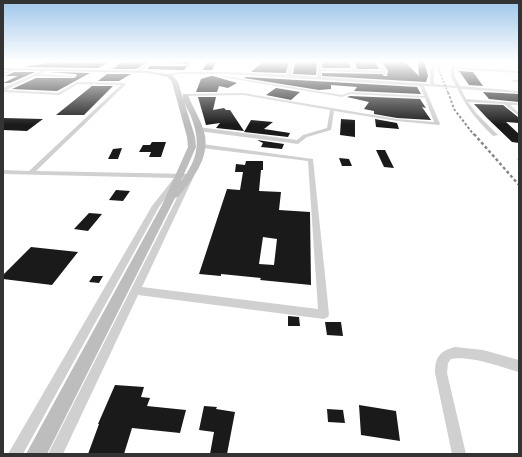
<!DOCTYPE html>
<html>
<head>
<meta charset="utf-8">
<style>
  body { margin:0 }
  #map { position:relative; width:522px; height:457px; overflow:hidden; background:#fff; font-family:Commissioner,sans-serif }
  canvas { display:block }
  .frame { position:absolute; inset:0; border:4px solid #333; pointer-events:none }
</style>
</head>
<body>
<div id="map">
<canvas width="522" height="457"></canvas>
<div class="frame"></div>
</div>
<script>
const context = document.querySelector('canvas').getContext('2d');
context.lineJoin = 'round';
function paint(path, color) { context.fillStyle = color; context.fill(path, 'evenodd'); }
function trace(path, color, width, dash) { context.strokeStyle = color; context.lineWidth = width; context.lineCap = dash ? 'butt' : 'round'; context.setLineDash(dash || []); context.stroke(path); }
paint(new Path2D(`
  M 53,61 L 69,61 L 70,63 L 112,61 L 98,68 L 25,67 L 52,62 Z
  M 123,61 L 150,61 L 136,69 L 113,69 Z
  M 155,61 L 192,61 L 184,70 L 147,69 L 150,66 L 186,66 L 188,65 L 186,64 Z
  M 208,61 L 216,61 L 212,70 L 203,70 Z
  M 264,61 L 289,61 L 286,73 L 251,72 Z
  M 295,61 L 317,61 L 316,75 L 293,74 Z
  M 322,61 L 348,61 L 351,68 L 322,68 Z
  M 354,61 L 375,61 L 379,69 L 357,69 Z
  M 381,61 L 404,61 L 419,76 L 418,61 L 424,61 L 428,76 L 426,82 L 322,76 L 322,73 L 382,74 L 384,76 L 387,76 L 388,71 Z
  M 459,71 L 473,72 L 483,86 L 469,85 Z
  M 14,72 L 35,72 L 10,83 L 3,83 L 18,76 L 6,76 Z
  M 47,72 L 90,73 L 57,91 L 12,89 L 36,78 L 74,78 L 77,76 L 76,74 Z
  M 107,74 L 131,74 L 119,81 L 98,81 Z
  M 211,76 L 213,76 L 237,83 L 228,88 L 219,86 L 217,92 L 196,92 L 201,79 Z
  M 246,77 L 417,87 L 421,94 L 354,91 L 357,87 L 331,85 L 331,89 L 319,90 L 244,78 Z
  M 92,86 L 113,86 L 84,115 L 56,115 Z
  M 276,88 L 300,92 L 291,100 L 266,95 Z
  M 483,92 L 519,94 L 519,102 L 489,99 Z
  M 350,96 L 420,99 L 426,108 L 422,107 L 431,120 L 397,118 L 374,114 L 374,111 L 364,109 L 369,102 L 347,97 Z
  M 198,97 L 216,97 L 213,110 L 224,108 L 226,110 L 230,110 L 244,131 L 216,128 L 220,123 L 206,125 Z
  M 474,104 L 503,105 L 518,117 L 519,123 L 506,122 L 519,134 L 519,143 L 512,142 L 487,118 Z
  M 3,118 L 43,119 L 27,131 L 3,130 Z
  M 341,119 L 355,120 L 355,137 L 340,135 Z
  M 375,119 L 397,123 L 399,129 L 376,127 Z
  M 251,120 L 273,122 L 264,129 L 290,133 L 288,137 L 244,132 Z
  M 257,140 L 284,144 L 282,149 L 261,147 L 263,143 Z
  M 152,142 L 166,142 L 161,157 L 149,157 L 151,152 L 139,152 L 143,145 L 150,145 Z
  M 122,148 L 118,159 L 108,159 L 113,149 Z
  M 376,150 L 385,150 L 394,168 L 384,167 Z
  M 339,158 L 349,159 L 352,166 L 342,166 Z
  M 246,161 L 263,161 L 263,170 L 261,170 L 259,191 L 281,192 L 279,210 L 310,212 L 311,285 L 260,280 L 261,278 L 221,274 L 221,276 L 199,274 L 227,189 L 240,190 L 243,172 L 235,172 L 236,164 L 245,165 ZM 263,237 L 277,239 L 274,265 L 259,264 Z
  M 116,190 L 130,191 L 123,201 L 109,200 Z
  M 89,213 L 102,214 L 88,231 L 74,229 Z
  M 31,247 L 78,252 L 52,285 L 3,279 L 3,275 Z
  M 93,276 L 103,276 L 99,283 L 89,282 Z
  M 288,316 L 299,317 L 300,326 L 288,326 Z
  M 325,322 L 341,322 L 343,336 L 327,335 Z
  M 115,385 L 144,387 L 141,397 L 150,398 L 147,406 L 186,410 L 180,433 L 132,428 L 124,454 L 88,454 L 99,424 L 98,424 Z
  M 359,405 L 396,411 L 400,441 L 361,435 Z
  M 204,406 L 217,407 L 216,409 L 235,412 L 227,454 L 210,454 L 214,432 L 199,430 Z
  M 327,409 L 343,410 L 345,423 L 328,422 Z`), '#1a1a1a');
trace(new Path2D(`
  M 517,159 L 519,161`), '#cdcdcd', 1, [1, 1]);
paint(new Path2D(`
  M 152,61 L 154,62 L 152,63 L 186,65 L 150,65 L 139,72 L 136,71 Z
  M 290,61 L 294,61 L 291,75 L 317,77 L 318,61 L 321,61 L 321,69 L 353,70 L 349,61 L 352,61 L 356,70 L 382,71 L 376,61 L 379,61 L 387,72 L 386,75 L 384,75 L 383,73 L 321,71 L 321,77 L 430,84 L 431,61 L 434,61 L 434,84 L 456,86 L 451,77 L 451,61 L 454,61 L 454,67 L 519,71 L 519,73 L 454,69 L 455,77 L 460,86 L 519,91 L 519,93 L 461,89 L 466,99 L 519,103 L 519,105 L 510,105 L 519,113 L 519,116 L 504,104 L 468,102 L 477,114 L 498,135 L 493,136 C 477,120 467,109 457,88 L 424,86 L 440,124 L 439,125 L 397,121 L 334,111 L 331,130 L 307,137 L 298,144 L 198,131 L 195,129 L 198,127 L 297,140 L 303,135 L 327,128 L 330,110 L 243,95 L 185,96 L 183,95 L 185,94 L 243,93 L 397,119 L 434,122 L 425,98 L 350,94 L 342,97 L 222,77 L 224,76 L 342,95 L 350,92 L 424,96 L 420,86 L 228,74 L 180,74 L 165,76 L 163,75 L 180,72 L 228,72 L 287,75 Z
  M 14,68 L 17,69 L 3,75 L 3,73 Z
  M 48,68 L 49,70 L 40,74 L 76,76 L 74,77 L 36,76 L 6,90 L 58,93 L 77,82 L 124,83 L 126,84 L 36,171 L 191,174 L 194,176 L 142,287 L 318,309 L 308,161 L 202,148 L 199,146 L 202,144 L 313,159 L 329,314 L 328,317 L 324,319 L 138,295 L 63,454 L 48,454 L 187,178 L 178,178 L 179,179 L 159,207 L 23,454 L 8,454 L 152,206 L 174,178 L 3,174 L 3,170 L 29,171 L 121,85 L 78,84 L 59,95 L 3,92 L 3,88 Z
  M 513,80 L 519,80 L 519,82 L 512,82 Z
  M 455,347 L 483,350 L 519,360 L 519,372 C 501,367 470,355 451,359 L 448,363 L 447,373 L 466,454 L 452,454 L 435,373 C 435,358 439,351 455,347 Z`), '#d0d0d0');
paint(new Path2D(`
  M 42,61 L 52,61 L 29,65 L 27,64 Z
  M 3,68 L 148,71 L 172,75 L 178,82 L 195,137 L 196,147 L 181,181 C 199,158 201,141 190,114 C 187,108 182,100 183,94 L 188,95 C 193,108 202,121 205,136 C 209,159 192,180 178,197 L 175,198 L 47,454 L 26,454 L 162,205 L 188,147 L 187,137 L 172,82 L 168,77 L 148,73 L 3,70 Z`), '#bdbdbd');
trace(new Path2D(`
  M 439,61 L 438,67 L 448,93`), '#888', 1.5, [2, 1.5]);
trace(new Path2D(`
  M 448,92 L 454,109 L 474,135`), '#888', 2, [2.5, 2]);
trace(new Path2D(`
  M 474,134 L 519,185`), '#888', 2.5, [3, 2.5]);
const sky = context.createLinearGradient(0, 0, 0, 125);
sky.addColorStop(0, '#9ec6ea');
sky.addColorStop(0.49, '#fff');
sky.addColorStop(1, '#ffffff00');
context.fillStyle = sky;
context.fillRect(0, 0, 522, 125);
</script>
</body>
</html>
